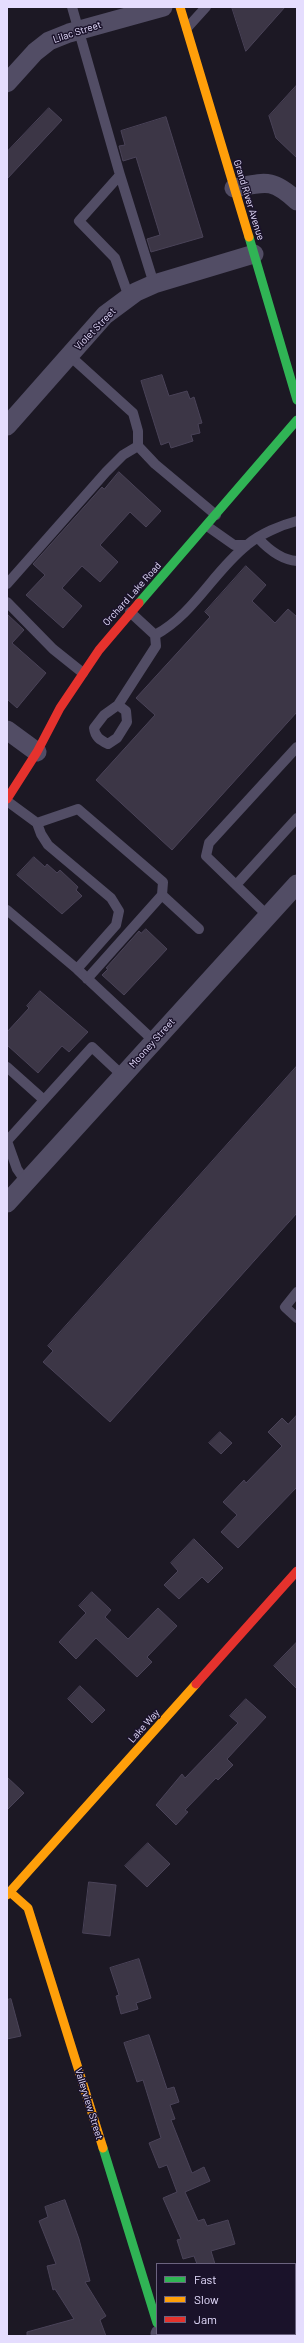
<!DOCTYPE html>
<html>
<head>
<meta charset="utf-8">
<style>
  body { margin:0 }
  #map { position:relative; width:304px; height:2343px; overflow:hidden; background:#1c1824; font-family:Barlow,sans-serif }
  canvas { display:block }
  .frame { position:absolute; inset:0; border:8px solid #e5ddfe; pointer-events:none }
  .legend { position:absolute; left:156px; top:2263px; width:140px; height:72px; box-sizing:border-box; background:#1a122a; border:1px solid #6b637f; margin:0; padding:5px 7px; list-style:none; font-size:12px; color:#e5ddfe }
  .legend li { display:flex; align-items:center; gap:8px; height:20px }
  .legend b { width:20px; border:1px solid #6b637f }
</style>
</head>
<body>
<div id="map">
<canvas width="304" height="2343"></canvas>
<div class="frame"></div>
<ul class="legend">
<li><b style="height:5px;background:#30b455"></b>Fast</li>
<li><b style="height:5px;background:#ff9f0a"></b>Slow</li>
<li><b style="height:5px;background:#e5322d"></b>Jam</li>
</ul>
</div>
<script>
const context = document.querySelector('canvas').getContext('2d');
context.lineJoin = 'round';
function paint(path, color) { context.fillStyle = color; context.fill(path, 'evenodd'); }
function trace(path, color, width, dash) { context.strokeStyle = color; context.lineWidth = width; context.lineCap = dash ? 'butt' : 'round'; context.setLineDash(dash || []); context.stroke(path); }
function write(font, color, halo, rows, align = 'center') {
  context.font = font + ' Barlow,sans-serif'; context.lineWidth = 3; context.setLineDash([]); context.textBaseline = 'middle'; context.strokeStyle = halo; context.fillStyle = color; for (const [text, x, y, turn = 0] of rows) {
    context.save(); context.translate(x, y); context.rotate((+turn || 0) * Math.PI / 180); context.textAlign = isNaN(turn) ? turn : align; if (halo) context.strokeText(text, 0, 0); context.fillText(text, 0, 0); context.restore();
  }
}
const building = new Path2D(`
  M 232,7 L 285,7 L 246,51 Z
  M 297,85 L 297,158 L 276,138 L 269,116 Z
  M 49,108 L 62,120 L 7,179 L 7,152 Z
  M 166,117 L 203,237 L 151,252 L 147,239 L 160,235 L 136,157 L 123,161 L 119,146 L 125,145 L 121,131 Z
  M 162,375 L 169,396 L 187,391 L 190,399 L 194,397 L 202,423 L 198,424 L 200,433 L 191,435 L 193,441 L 171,448 L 169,442 L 161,445 L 141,381 Z
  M 119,472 L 161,511 L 146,527 L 130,512 L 100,545 L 118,562 L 100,582 L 82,566 L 62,588 L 82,606 L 63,628 L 26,595 L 45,575 L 33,564 L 102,487 L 104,489 Z
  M 246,566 L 266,585 L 252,601 L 275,623 L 288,609 L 297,617 L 297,712 L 172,850 L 96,780 L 155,715 L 136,698 L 210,617 L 205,612 Z
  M 7,614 L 24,630 L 12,643 L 46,673 L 17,708 L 7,699 Z
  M 34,857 L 45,867 L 47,864 L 57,873 L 60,870 L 78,887 L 76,890 L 82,896 L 62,914 L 17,875 Z
  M 146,929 L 167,949 L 124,995 L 102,975 L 108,969 L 106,968 L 139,931 L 141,933 Z
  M 40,991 L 88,1032 L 69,1052 L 62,1046 L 38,1073 L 7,1045 L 7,1032 L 29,1008 L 27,1006 Z
  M 297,1066 L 297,1213 L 110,1422 L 43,1362 L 53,1351 L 48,1346 Z
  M 297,1415 L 297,1487 L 238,1548 L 221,1532 L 237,1515 L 223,1502 L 244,1480 L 246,1483 L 282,1446 L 268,1432 L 282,1418 L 288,1424 Z
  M 220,1432 L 232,1443 L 221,1454 L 209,1443 Z
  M 194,1539 L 223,1568 L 208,1583 L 202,1577 L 179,1599 L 164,1585 L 178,1571 L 171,1563 Z
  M 92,1592 L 111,1610 L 105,1617 L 128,1639 L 158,1608 L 177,1626 L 147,1657 L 152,1662 L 137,1677 L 96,1638 L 76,1659 L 59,1642 L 86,1613 L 79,1606 Z
  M 297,1642 L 297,1689 L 274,1666 Z
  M 80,1686 L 105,1710 L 92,1723 L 68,1699 Z
  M 246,1699 L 266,1717 L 227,1759 L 233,1765 L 218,1780 L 216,1778 L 185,1810 L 188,1812 L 176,1825 L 156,1805 L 182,1774 L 185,1778 L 238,1723 L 230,1716 Z
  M 7,1777 L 24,1793 L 7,1810 Z
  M 148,1843 L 170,1864 L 147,1887 L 125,1866 Z
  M 89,1882 L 116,1885 L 110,1936 L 83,1933 Z
  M 139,1959 L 151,1998 L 136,2003 L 138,2009 L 121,2014 L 116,1996 L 119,1995 L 110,1968 Z
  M 11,1999 L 21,2036 L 7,2039 L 7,2000 Z
  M 149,2035 L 167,2089 L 174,2087 L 179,2102 L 170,2105 L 175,2119 L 171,2120 L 192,2173 L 204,2167 L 210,2181 L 185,2192 L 198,2221 L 204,2219 L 207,2226 L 228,2220 L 235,2244 L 211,2251 L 215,2264 L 197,2264 L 194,2256 L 183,2259 L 177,2240 L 181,2239 L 163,2198 L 177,2192 L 167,2165 L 159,2168 L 149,2143 L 161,2138 L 143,2080 L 137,2082 L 124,2043 Z
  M 65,2200 L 79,2239 L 90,2281 L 85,2282 L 106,2316 L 100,2320 L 106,2336 L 27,2336 L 27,2332 L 74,2319 L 55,2289 L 53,2290 L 47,2266 L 56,2264 L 39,2221 L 48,2217 L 45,2207 Z`);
paint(building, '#3c3646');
trace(building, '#4a4358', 1);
trace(new Path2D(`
  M 72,7 L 120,175 L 79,221 L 115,258 L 129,297
  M 187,28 L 206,7
  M 120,175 L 154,284
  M 70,356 L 133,413 L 138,431 L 138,446 L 155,464 L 216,515
  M 207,526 L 234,545 L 247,545
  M 258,538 C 268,549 282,560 297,561
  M 7,584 L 106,472 L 123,455 L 138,446
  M 7,602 L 53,649 L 83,673
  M 155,635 C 194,614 213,572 247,545 C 260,534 281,525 297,521
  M 118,705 L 126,711 L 127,722 L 117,738 L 108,744 C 100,740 95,737 94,728 L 104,715 L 118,705 L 156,646 L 155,635 L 130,612
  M 7,801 L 37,823 L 41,834 L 48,845 L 111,898 L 119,911 L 116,925 L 77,969
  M 37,823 L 78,809 L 163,882 L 162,895 L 87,979
  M 236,885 L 297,818
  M 162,895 L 199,929
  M 7,910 L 77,969 L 154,1041
  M 268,916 L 206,856 L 209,843 L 297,747
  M 7,1067 L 44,1100
  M 7,1141 L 92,1047 L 123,1076
  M 7,1141 L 17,1169 L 26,1182
  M 297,1292 L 285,1307 L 297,1318`), '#524d65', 10);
trace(new Path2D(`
  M 7,83 L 35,52 L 49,41 L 69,33 L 163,7
  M 234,188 C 266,182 272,178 297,201
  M 7,426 L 105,315 L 136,292 L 154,284 L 254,254
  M 7,730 L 37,752
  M 7,1203 L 297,884
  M 160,2334 L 161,2336`), '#524d65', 19);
trace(new Path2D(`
  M 249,237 L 297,400
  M 139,603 L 297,420
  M 103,2148 L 157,2323`), '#30b455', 9);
trace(new Path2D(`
  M 180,7 L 249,237
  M 10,1892 L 28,1908 L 103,2148
  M 7,1895 L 196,1684`), '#ff9f0a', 9);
trace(new Path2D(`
  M 7,799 L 37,752 L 60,708 L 99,650 L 139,603
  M 196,1684 L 297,1571`), '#e5322d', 9);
write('10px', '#e5ddfe', '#1a122a', [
  ["Lilac Street",77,32,-18],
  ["Grand River Avenue",249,200,73],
  ["Violet Street",95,329,-46],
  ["Orchard Lake Road",132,594,-48],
  ["Mooney Street",152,1043,-48],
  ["Lake Way",144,1726,-48],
  ["Valleyview Street",89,2104,73]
]);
</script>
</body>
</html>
